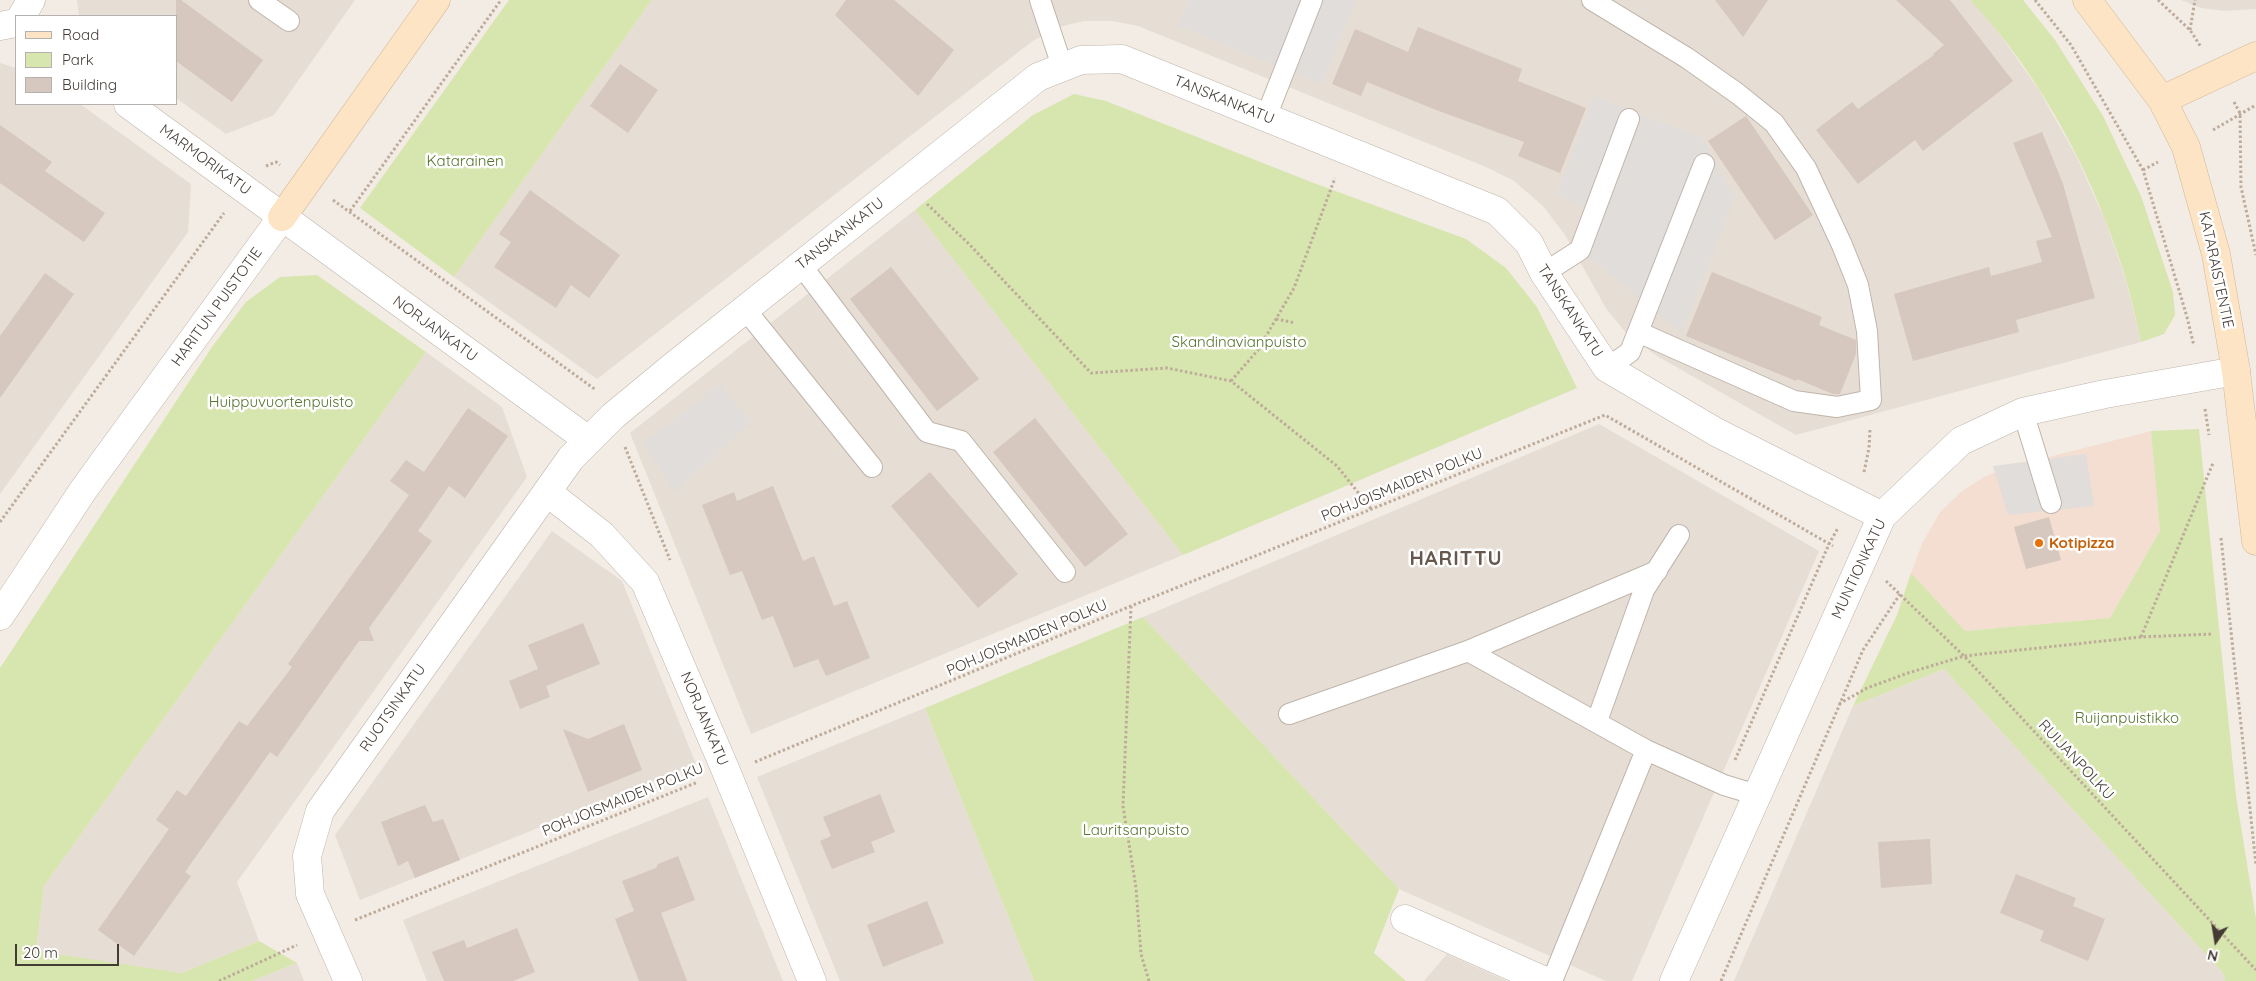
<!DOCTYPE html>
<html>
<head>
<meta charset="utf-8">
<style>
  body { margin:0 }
  #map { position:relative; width:2256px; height:981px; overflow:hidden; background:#f2ece5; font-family:Quicksand,sans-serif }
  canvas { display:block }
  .legend { position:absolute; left:15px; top:15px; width:162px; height:90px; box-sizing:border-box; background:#fff; border:1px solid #b4b1ae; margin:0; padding:6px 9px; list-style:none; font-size:15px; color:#443b35 }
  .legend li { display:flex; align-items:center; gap:10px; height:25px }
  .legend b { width:25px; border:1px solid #b4b1ae }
  .north { position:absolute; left:2191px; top:916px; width:50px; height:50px; -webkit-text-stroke:4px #fff; paint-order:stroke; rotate:193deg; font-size:14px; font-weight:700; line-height:20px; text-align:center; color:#443b35 }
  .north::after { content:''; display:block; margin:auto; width:18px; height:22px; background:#443b35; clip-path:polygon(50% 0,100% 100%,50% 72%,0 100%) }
  .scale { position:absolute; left:15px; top:944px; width:104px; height:22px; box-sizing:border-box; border:2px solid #443b35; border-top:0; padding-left:6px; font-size:15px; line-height:18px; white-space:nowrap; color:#443b35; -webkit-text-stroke:4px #fff; paint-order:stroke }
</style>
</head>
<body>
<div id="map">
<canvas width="2256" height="981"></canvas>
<ul class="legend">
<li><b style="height:6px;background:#fce4c5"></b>Road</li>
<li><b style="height:14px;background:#d7e5af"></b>Park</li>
<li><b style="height:14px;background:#d6c8be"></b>Building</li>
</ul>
<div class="north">N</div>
<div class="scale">20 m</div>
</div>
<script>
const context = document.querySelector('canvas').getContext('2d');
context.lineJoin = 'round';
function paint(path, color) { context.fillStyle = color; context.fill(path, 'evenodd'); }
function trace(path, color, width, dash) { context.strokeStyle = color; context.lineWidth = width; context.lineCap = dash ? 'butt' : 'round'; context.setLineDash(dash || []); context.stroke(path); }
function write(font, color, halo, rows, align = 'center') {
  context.font = font + ' Quicksand,sans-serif'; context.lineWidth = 5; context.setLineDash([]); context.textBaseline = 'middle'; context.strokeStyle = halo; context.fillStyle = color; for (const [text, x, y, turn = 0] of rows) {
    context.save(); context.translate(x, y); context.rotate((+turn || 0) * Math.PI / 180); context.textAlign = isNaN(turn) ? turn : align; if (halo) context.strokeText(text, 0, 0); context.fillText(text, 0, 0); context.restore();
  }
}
paint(new Path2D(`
  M 77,0 L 355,0 L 274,115 L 226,134 L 176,98 L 176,16 L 79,16 Z
  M 652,0 L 1970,0 L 1991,22 L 2039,90 L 2076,156 L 2105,220 L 2126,280 L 2141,342 L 1796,435 L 1657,356 L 1627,334 L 1607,310 L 1565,235 L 1543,206 L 1514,181 L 1486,167 L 1138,26 L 1112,21 L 1084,21 L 1063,26 L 1034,40 L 597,379 L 454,277 Z
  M 2181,0 L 2256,0 L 2256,9 L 2224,11 L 2201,8 Z
  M 0,63 L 16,68 L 16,104 L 80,104 L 191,184 L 188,232 L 0,494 Z
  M 915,210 L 1183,555 L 751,734 L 630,433 Z
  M 426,352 L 502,407 L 527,477 L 237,882 L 259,941 L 182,973 L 36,952 L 44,886 Z
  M 1599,424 L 1819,551 L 1632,981 L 1606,981 L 1399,889 L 1143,617 Z
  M 552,531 L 622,581 L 696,764 L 360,900 L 335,835 Z
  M 1944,669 L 2223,973 L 2225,981 L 1734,981 L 1853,706 Z
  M 925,708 L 1034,981 L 840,981 L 757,777 Z
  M 708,797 L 783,981 L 427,981 L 403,920 Z
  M 1447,954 L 1507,981 L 1424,981 Z
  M 297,963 L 304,981 L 252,981 Z`), '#e6ddd4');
paint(new Path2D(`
  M 2151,431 L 2160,531 L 2110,618 L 1965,631 L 1911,573 L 1922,544 L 1940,512 L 1961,492 L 1984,477 L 2006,468 Z`), '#f3ded1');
paint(new Path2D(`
  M 509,0 L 652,0 L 454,277 L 360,208 Z
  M 1970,0 L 2023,0 L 2055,40 L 2103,116 L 2141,196 L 2173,292 L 2175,315 L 2164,334 L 2141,342 C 2136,321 2132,300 2126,279 C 2095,179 2043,77 1970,0 Z
  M 1074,94 L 1106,101 L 1311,182 L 1466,239 L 1506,268 L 1537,307 L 1577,388 L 1183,555 L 915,210 L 1033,115 Z
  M 317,275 L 426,352 L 44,886 L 36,951 L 182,973 L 259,941 L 297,963 L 252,981 L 0,981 L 0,668 L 212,347 L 246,302 L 280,277 Z
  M 2199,429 L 2236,796 L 2256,919 L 2256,981 L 2225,981 L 2223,973 L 1944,669 L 1853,706 L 1897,615 L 1911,573 L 1965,631 L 2110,618 L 2160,531 L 2151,431 Z
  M 1143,617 L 1399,889 L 1374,953 L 1406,981 L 1034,981 L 925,708 Z`), '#d7e5af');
paint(new Path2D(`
  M 1188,0 L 1356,0 L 1322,84 L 1178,26 Z
  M 1594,96 L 1702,138 L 1735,197 L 1682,333 L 1580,250 L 1594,212 L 1557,195 Z
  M 720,384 L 752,422 L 675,492 L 643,443 Z
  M 2086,454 L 2094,506 L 2008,515 L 1993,466 Z`), '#e0ddda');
paint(new Path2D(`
  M 176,0 L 181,0 L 263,60 L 232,102 L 176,61 Z
  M 846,0 L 894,0 L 954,50 L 918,96 L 835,15 Z
  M 1715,0 L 1768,0 L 1743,37 Z
  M 1896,0 L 1950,0 L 2013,81 L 1923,151 L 1915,140 L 1858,184 L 1816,130 L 1852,102 L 1858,109 L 1934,55 L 1933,54 L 1944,45 Z
  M 1418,27 L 1522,69 L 1518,81 L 1586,108 L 1560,173 L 1518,156 L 1524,142 L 1436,110 L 1367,82 L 1361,96 L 1332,84 L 1355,29 L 1408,52 Z
  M 620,64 L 658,90 L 628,133 L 590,106 Z
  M 1746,116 L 1813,215 L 1775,240 L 1708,141 Z
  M 0,125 L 52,162 L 45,171 L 105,213 L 84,242 L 0,183 Z
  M 2042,132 L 2063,184 L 2095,298 L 2016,320 L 2019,332 L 1913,361 L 1894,294 L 1989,267 L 1991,276 L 2042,262 L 2036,241 L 2052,237 L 2013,143 Z
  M 530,190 L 620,255 L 589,298 L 571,285 L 556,308 L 494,267 L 511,242 L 499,234 Z
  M 891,267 L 979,379 L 937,411 L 850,299 Z
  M 1712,272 L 1822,317 L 1819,325 L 1856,340 L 1856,354 L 1840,394 L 1833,394 L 1797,379 L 1796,381 L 1686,336 Z
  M 45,273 L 74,294 L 0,398 L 0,336 Z
  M 468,408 L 508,436 L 465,498 L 449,486 L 418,531 L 432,541 L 369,628 L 374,641 L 359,641 L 277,757 L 270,752 L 185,872 L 191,876 L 134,956 L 98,930 L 169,829 L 156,820 L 177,790 L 186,796 L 239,721 L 247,726 L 292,667 L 288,664 L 409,495 L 390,481 L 406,460 L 424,472 Z
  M 1035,418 L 1128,534 L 1085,567 L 993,452 Z
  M 930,472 L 1018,574 L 978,608 L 891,506 Z
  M 773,486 L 803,561 L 814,556 L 834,606 L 847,601 L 870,658 L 826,676 L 818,659 L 794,668 L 773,616 L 762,620 L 742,571 L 730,575 L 702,505 L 734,492 L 737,501 Z
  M 2049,517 L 2061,560 L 2026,569 L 2014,527 Z
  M 583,623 L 600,664 L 546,686 L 550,697 L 520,709 L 509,681 L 538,669 L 528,645 Z
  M 624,724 L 642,770 L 588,792 L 563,729 L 588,739 Z
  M 880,794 L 895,832 L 871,842 L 875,852 L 832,869 L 820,841 L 831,836 L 823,817 Z
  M 425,805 L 433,822 L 443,819 L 460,860 L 415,878 L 408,861 L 398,866 L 381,822 Z
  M 1930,839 L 1932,884 L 1881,888 L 1878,842 Z
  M 678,856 L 695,900 L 661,913 L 687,981 L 639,981 L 615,919 L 634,911 L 622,881 L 656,868 L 658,864 Z
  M 2016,874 L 2076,898 L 2073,906 L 2105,919 L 2088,961 L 2040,941 L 2044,931 L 2000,913 Z
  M 927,901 L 944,943 L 883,967 L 867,925 Z
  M 517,928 L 535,972 L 513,981 L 444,981 L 432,952 L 464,940 L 467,948 Z`), '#d6c8be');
const lane = new Path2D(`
  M 259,0 L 289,21
  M 1040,0 L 1062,66
  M 1592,0 L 1687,58 L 1738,94 L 1774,123 L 1806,168 L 1842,245 L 1858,285 L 1867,331 L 1871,400 L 1837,407 L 1794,401 L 1638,332
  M 1266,117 L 1312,0
  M 801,265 L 927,432 L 961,441 L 1065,572
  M 1544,273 L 1580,250 L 1629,119
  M 745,309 L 872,467
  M 1607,368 L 1630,352 L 1704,164
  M 2023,412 L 2051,503
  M 1468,651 L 1646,750
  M 1289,714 L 1468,651 L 1657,571
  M 1597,721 L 1644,590 L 1679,535
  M 1552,981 L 1646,750 L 1724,785 L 1757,795`);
const street = new Path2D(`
  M 22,16 L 31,0
  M 0,26 L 16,23
  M 128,104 L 588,440
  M 547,492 L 602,535 L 645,582 L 726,771 L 812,981
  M 0,616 L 84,489 L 282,217
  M 1405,919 L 1545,981
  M 348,981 L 310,894 L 307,856 L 320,811 L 571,458 L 613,416 L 676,364 L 1038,77 L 1081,60 L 1122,59 L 1497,211 L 1529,243 L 1544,273 L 1607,368 L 1716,432 L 1882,516
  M 1674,981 L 1882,516 L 1961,441 L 2023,412 L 2105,394 L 2236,371`);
const secondary = new Path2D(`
  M 2087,0 L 2162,100 L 2186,147 L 2216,254 L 2236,371 L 2256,541
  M 2162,100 L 2256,56
  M 282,217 L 436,0`);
trace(lane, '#c0b5ab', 22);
trace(street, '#c0b5ab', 29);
trace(secondary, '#d3b999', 29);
trace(new Path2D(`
  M 2035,0 L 2071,45 L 2143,170 L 2187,317 L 2194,346
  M 2158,0 L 2190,30 L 2201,47
  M 2190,30 L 2195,0
  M 2234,102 L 2240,113 L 2241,187 L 2256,255
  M 2213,130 L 2256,105
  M 266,166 L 276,162 L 280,165
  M 2143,170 L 2158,162
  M 333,200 L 596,390
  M 927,204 L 969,244 L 1091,373 L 1167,368 L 1231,381 L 1337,466 L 1372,510
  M 350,211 L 501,0
  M 1276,319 L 1295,323
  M 1231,381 L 1258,350 L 1294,288 L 1335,178
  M 2205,409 L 2209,435
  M 625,447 L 670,560
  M 1864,472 L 1869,448 L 1870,429
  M 0,522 L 224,213
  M 2221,538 L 2256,865
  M 1886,581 L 1964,656 L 2256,970
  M 1131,606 L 1123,806 L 1136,888 L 1141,954 L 1149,981
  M 2141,637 L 2213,463
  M 1839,704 L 1867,688 L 1908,673 L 1964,656 L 2141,637 L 2213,634
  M 1735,760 L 1829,544 L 1838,528
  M 755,762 L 1131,606 L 1605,415 L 1833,546
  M 355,920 L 698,782
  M 219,981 L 297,945
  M 1721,981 L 1863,650 L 1900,594`), '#beab9a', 3, [2.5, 2.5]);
trace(lane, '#fff', 20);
trace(street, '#fff', 28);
trace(secondary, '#fce4c5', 28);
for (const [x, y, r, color] of [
  [2039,543,5,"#e8710a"]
]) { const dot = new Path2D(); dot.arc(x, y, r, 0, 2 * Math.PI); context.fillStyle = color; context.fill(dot); trace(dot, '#fff', 2); }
write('15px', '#443b35', '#fff', [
  ["TANSKANKATU",1224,100,22],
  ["MARMORIKATU",205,160,36],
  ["TANSKANKATU",840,234,-38],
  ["KATARAISTENTIE",2216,270,78],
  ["HARITUN PUISTOTIE",217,307,-54],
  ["TANSKANKATU",1570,311,57],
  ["NORJANKATU",435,329,36],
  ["POHJOISMAIDEN POLKU",1402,485,-22],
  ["MUNTIONKATU",1859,569,-65],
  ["POHJOISMAIDEN POLKU",1027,638,-23],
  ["RUOTSINKATU",393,708,-55],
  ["NORJANKATU",704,719,67],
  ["RUIJANPOLKU",2076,760,47],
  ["POHJOISMAIDEN POLKU",623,800,-22]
]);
write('15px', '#54732b', '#fff', [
  ["Katarainen",465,161],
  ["Skandinavianpuisto",1239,342],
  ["Huippuvuortenpuisto",281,402],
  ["Ruijanpuistikko",2127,718],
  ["Lauritsanpuisto",1136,830]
]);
write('bold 15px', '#c56008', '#fff', [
  ["Kotipizza",2049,543]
], 'left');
context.letterSpacing = '1px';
write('bold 20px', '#67574d', '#fff', [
  ["HARITTU",1456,559]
]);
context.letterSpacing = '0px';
</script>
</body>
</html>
